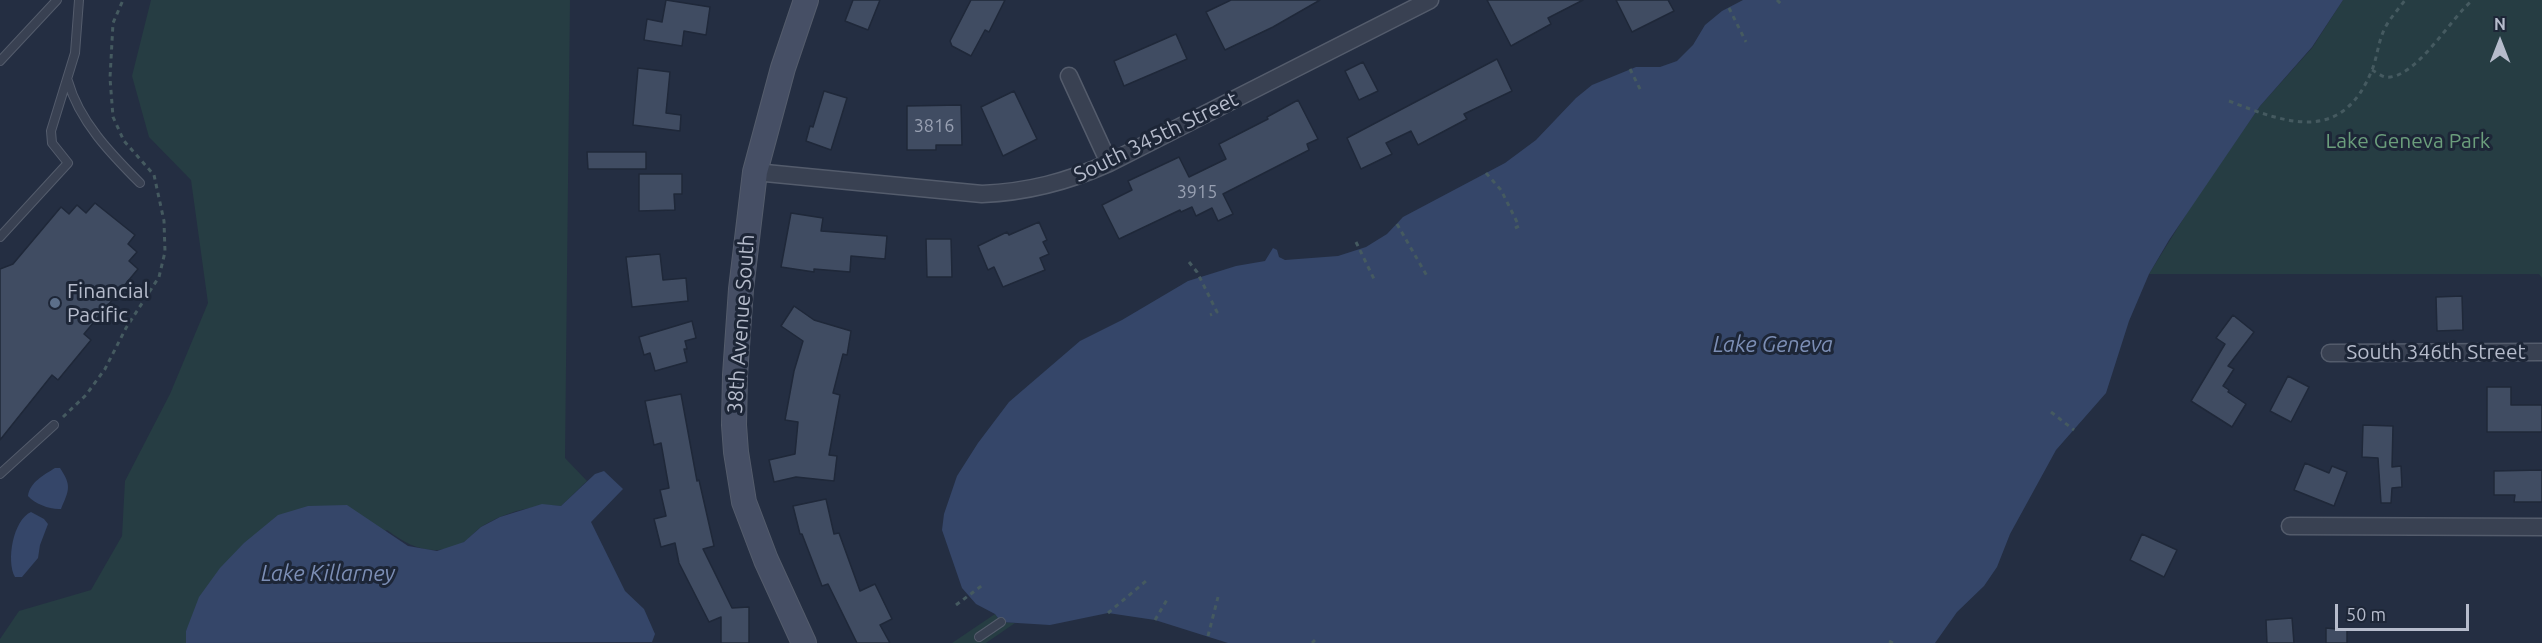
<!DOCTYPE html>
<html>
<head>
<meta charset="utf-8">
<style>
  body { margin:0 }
  #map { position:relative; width:2542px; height:643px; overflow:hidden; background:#242e42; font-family:Ubuntu,sans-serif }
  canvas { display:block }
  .north { position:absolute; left:2470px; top:12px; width:60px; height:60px; -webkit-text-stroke:4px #1d2637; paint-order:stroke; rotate:0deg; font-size:16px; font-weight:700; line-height:24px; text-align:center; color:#b6bccc }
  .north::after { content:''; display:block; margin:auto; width:21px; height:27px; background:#b6bccc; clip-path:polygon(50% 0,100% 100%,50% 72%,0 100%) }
  .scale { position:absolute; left:2335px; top:604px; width:134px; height:27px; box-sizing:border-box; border:3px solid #b6bccc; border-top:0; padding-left:8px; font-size:18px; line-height:21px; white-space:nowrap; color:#b6bccc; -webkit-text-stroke:4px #1d2637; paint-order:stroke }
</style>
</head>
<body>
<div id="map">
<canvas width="2542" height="643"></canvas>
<div class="north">N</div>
<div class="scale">50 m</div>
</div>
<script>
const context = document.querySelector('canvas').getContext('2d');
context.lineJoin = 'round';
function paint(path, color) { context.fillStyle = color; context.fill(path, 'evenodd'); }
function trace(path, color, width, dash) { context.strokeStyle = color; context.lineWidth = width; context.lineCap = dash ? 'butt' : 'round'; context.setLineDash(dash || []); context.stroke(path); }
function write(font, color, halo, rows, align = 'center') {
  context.font = font + ' Ubuntu,sans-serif'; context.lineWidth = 6; context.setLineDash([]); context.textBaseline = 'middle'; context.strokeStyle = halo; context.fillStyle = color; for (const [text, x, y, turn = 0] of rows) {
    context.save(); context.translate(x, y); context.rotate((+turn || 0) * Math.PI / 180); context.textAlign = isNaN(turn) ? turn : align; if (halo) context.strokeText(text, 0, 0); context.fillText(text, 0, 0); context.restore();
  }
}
paint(new Path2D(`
  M 151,0 L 570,0 L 565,458 L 587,481 L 561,506 C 535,504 504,512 481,527 C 475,531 470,538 464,542 C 434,558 411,548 387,530 L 186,630 L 186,643 L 0,643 L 0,639 L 19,611 L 91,590 L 122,536 L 125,481 L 170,394 L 208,303 L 191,180 L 149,137 L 132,76 Z
  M 2343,0 L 2542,0 L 2542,278 L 2539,274 L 2149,274 L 2195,200 L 2260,106 L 2312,48 Z
  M 995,614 L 1001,622 L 1015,623 L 986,643 L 952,643 Z`), '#263d43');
paint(new Path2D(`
  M 1743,0 L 2343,0 L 2312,47 L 2260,106 L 2169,240 L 2149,274 L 2129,321 L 2106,393 L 2056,450 L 2010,534 L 1997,567 L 1984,586 L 1957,612 L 1935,643 L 1228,643 L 1155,620 L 1108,613 L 1050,625 L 1001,622 L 995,614 L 976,604 L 962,588 L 942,530 L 944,514 L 957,476 L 978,443 L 1009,402 L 1080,341 L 1122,320 L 1188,281 L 1236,266 L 1265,261 L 1273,248 L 1277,250 L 1279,257 L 1285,260 L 1338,256 L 1366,247 L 1387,234 L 1403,217 L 1505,163 L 1536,140 L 1576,98 L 1592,85 L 1636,67 L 1660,67 L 1677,61 L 1693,45 L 1705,25 L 1722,11 Z
  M 55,468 L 60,468 C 72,486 69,490 61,509 C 51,510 35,504 28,496 C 30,482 44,475 55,468 Z
  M 604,471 L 623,489 L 591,522 L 625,591 L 644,609 L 655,634 L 652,642 L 186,643 L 186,631 L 199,597 L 220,568 L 244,543 L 278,515 L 308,506 L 347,505 L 408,546 L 437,551 L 464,542 L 481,527 L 500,517 L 542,504 L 561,506 L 595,474 Z
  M 31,512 L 44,519 L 48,524 L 40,545 L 38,558 L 22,577 L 15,577 C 6,561 13,520 31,512 Z`), '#354669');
const building = new Path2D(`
  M 666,0 L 710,7 L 706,35 L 684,31 L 682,46 L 644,40 L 647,19 L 662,22 Z
  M 853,0 L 880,0 L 868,30 L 845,21 Z
  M 971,0 L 1005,0 L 989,32 L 985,30 L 971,56 L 952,46 L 950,41 Z
  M 1231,0 L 1320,0 L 1273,27 L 1225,50 L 1206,12 Z
  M 1487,0 L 1583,0 L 1548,18 L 1551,24 L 1511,46 Z
  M 1616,0 L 1668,0 L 1674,11 L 1632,32 Z
  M 1176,34 L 1187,59 L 1124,86 L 1114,61 Z
  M 1497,59 L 1512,91 L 1464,114 L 1467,119 L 1418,145 L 1411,131 L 1386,143 L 1392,154 L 1361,169 L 1347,138 Z
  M 1363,62 L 1378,91 L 1359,100 L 1345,71 Z
  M 638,68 L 670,72 L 666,113 L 681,115 L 680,131 L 633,125 Z
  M 824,91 L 847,98 L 831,150 L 806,141 L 810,126 L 813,127 Z
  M 1014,91 L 1037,139 L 1003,156 L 981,107 Z
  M 1298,100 L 1318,139 L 1307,144 L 1309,150 L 1223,194 L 1233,214 L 1218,221 L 1212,208 L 1196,216 L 1192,207 L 1181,212 L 1180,210 L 1119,239 L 1102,205 L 1132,190 L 1128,181 L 1179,157 L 1189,177 L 1226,159 L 1219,144 L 1268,119 L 1267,117 Z
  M 961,105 L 962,145 L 936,145 L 936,150 L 907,150 L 907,106 Z
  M 587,152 L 646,152 L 646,169 L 588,169 Z
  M 639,174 L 682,174 L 682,194 L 674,194 L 675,210 L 639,211 Z
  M 95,203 L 135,235 L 128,244 L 137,252 L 129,261 L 138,269 L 84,334 L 91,340 L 58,380 L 52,375 L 0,440 L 0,269 L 13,264 L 61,207 L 69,214 L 77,205 L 86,213 Z
  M 791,213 L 823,218 L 821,231 L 887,236 L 885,259 L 851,256 L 850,272 L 814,269 L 814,272 L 781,267 Z
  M 1039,222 L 1047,240 L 1043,242 L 1049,254 L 1040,258 L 1045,270 L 1003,287 L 994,267 L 988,270 L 978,246 L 1007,232 L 1009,235 Z
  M 926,239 L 951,239 L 952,277 L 927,277 Z
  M 660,254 L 663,280 L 686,278 L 688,301 L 632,307 L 626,257 Z
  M 2462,296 L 2463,330 L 2437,331 L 2436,297 Z
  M 794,306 L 814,320 L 851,331 L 847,355 L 843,354 L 833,393 L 840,395 L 829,455 L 837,456 L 834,481 L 796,477 L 774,482 L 769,460 L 795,454 L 798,422 L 785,420 L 794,371 L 803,341 L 781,326 Z
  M 2233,315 L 2254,332 L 2228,366 L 2234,369 L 2223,386 L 2229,390 L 2228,392 L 2246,404 L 2232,427 L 2191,401 L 2225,344 L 2216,338 Z
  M 692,321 L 696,338 L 685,341 L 687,349 L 684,349 L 687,362 L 655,371 L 650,353 L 644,355 L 639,337 Z
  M 2288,376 L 2309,387 L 2291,422 L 2270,411 Z
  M 2487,387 L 2511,387 L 2511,405 L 2542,405 L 2542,432 L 2487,432 Z
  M 681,394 L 697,481 L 699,480 L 714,546 L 703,549 L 732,608 L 749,607 L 749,643 L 721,643 L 721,617 L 709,622 L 679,563 L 675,543 L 661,547 L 654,519 L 666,516 L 660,490 L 669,488 L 661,443 L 654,445 L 645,401 Z
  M 2363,425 L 2393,426 L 2392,467 L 2401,466 L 2402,487 L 2392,488 L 2391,503 L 2381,503 L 2378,458 L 2362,457 Z
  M 2305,463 L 2329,473 L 2332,466 L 2347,472 L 2334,506 L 2294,490 Z
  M 2542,470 L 2542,502 L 2514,502 L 2515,495 L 2494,495 L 2494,471 Z
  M 826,499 L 834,534 L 839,533 L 860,591 L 875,584 L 892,619 L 880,625 L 890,643 L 857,643 L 828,584 L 822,586 L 802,534 L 800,534 L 793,506 Z
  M 2142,534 L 2177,550 L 2164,577 L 2130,560 Z
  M 2292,618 L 2294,643 L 2267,643 L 2266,620 Z
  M 2326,628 L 2347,630 L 2347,643 L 2326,643 Z`);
paint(building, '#404c62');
trace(building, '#1f2839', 1.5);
const lane = new Path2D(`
  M 0,61 L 57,0
  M 68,81 C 79,121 111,154 140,183
  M 0,237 L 68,163 L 52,143 L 51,131 L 75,53 L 79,0
  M 0,474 L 54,425
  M 979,637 L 1001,622`);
const street = new Path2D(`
  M 1069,76 L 1109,163
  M 755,172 L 982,194 C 1028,192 1067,182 1109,163 L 1430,0
  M 2330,353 L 2542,352
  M 2290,526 L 2542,527`);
const secondary = new Path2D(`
  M 804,643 L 766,560 L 744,502 L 736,452 L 734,425 L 735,375 L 741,289 L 755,172 L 783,68 L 806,0`);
trace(lane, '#545c6c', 10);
trace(street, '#545c6c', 19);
trace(secondary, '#545c6c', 26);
trace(new Path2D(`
  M 1777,0 L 1781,4
  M 1729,8 L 1746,42
  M 1630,69 L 1641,91
  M 2372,70 C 2376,72 2381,76 2385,77 C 2415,81 2451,17 2473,0
  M 2229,101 C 2288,124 2342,144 2372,70 C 2377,58 2378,43 2384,30 C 2389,19 2398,10 2405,0
  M 1486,173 L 1501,190 L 1519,226 L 1511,230
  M 1397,224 L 1427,276
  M 1356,242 L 1374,279
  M 1189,262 L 1197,272 L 1217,312 L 1210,315
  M 2051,412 L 2074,430
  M 63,417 L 86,395 L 105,369 L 126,328 L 159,277 L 165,252 L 164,221 L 154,175 L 124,141 L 113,117 L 110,78 L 113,23 L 123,0
  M 956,605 L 984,584
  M 1108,613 L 1146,581
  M 1155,620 L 1168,598
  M 1208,636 L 1218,597
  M 1889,641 L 1893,643
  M 1312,643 L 1315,640`), '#455a60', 3, [4.5, 4.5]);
trace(lane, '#394152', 8);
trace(street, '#394152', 16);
trace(secondary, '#464f65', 24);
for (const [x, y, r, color] of [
  [55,303,6,"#5c6f8a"]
]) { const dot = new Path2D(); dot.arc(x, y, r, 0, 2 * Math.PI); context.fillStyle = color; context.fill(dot); trace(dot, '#1d2637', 2); }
write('18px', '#98a0b2', null, [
  ["3816",934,126],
  ["3915",1197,192]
]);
write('21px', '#b6bccc', '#1d2637', [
  ["South 345th Street",1156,137,-26],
  ["38th Avenue South",741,324,-86],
  ["South 346th Street",2436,352]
]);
write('21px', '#6b9e7c', '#1d2637', [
  ["Lake Geneva Park",2408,141]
]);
write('21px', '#b6bccc', '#1d2637', [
  ["Financial",67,291],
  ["Pacific",67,315]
], 'left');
write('italic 22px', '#7c8eb5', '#1d2637', [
  ["Lake Geneva",1773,345],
  ["Lake Killarney",328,574]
]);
</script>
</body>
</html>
